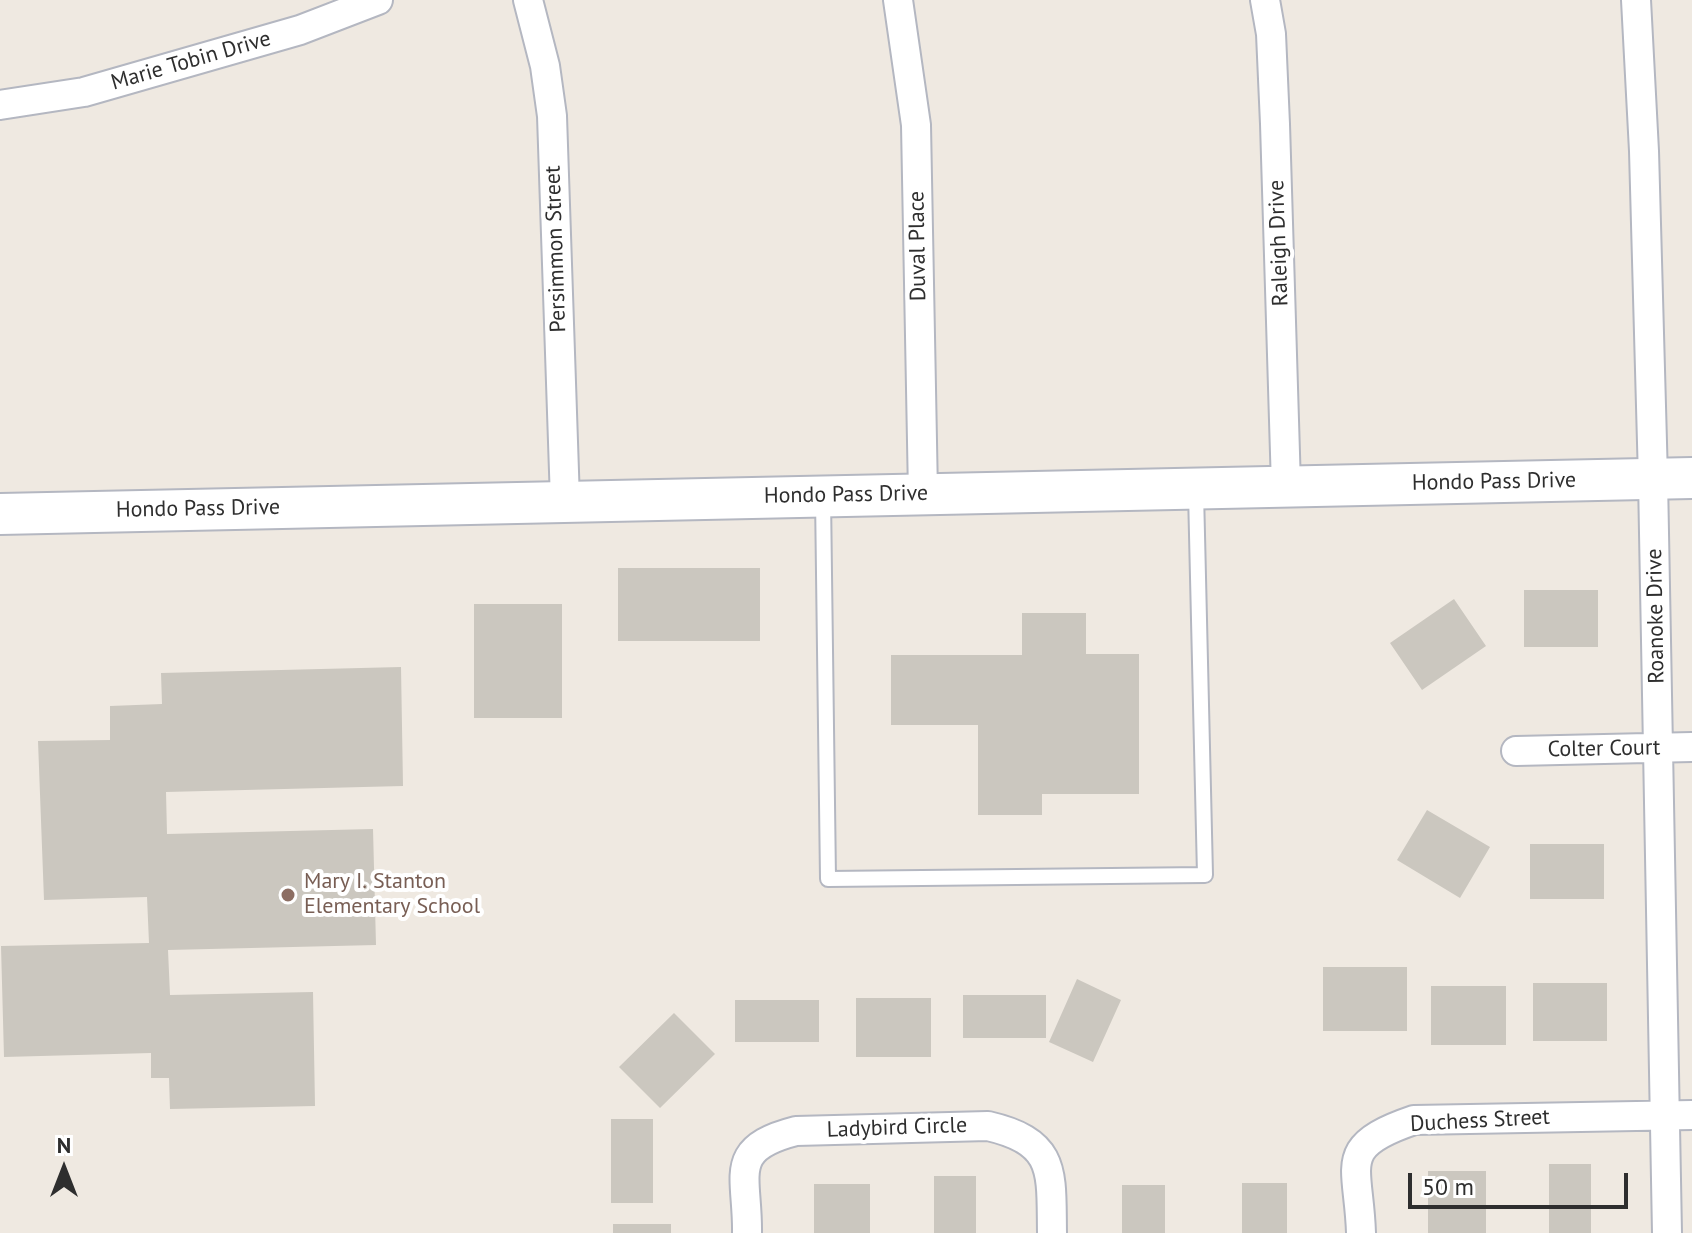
<!DOCTYPE html>
<html>
<head>
<meta charset="utf-8">
<style>
  body { margin:0 }
  #map { position:relative; width:1692px; height:1233px; overflow:hidden; background:#efe9e1; font-family:"PT Sans",sans-serif }
  canvas { display:block }
  .north { position:absolute; left:24px; top:1129px; width:80px; height:80px; -webkit-text-stroke:6px #fff; paint-order:stroke; rotate:0deg; font-size:22px; font-weight:700; line-height:32px; text-align:center; color:#2e2e2e }
  .north::after { content:''; display:block; margin:auto; width:28px; height:36px; background:#2e2e2e; clip-path:polygon(50% 0,100% 100%,50% 72%,0 100%) }
  .scale { position:absolute; left:1408px; top:1173px; width:220px; height:36px; box-sizing:border-box; border:4px solid #2e2e2e; border-top:0; padding-left:10px; font-size:24px; line-height:28px; white-space:nowrap; color:#2e2e2e; -webkit-text-stroke:6px #fff; paint-order:stroke }
</style>
</head>
<body>
<div id="map">
<canvas width="1692" height="1233"></canvas>
<div class="north">N</div>
<div class="scale">50 m</div>
</div>
<script>
const context = document.querySelector('canvas').getContext('2d');
context.lineJoin = 'round';
function paint(path, color) { context.fillStyle = color; context.fill(path, 'evenodd'); }
function trace(path, color, width, dash) { context.strokeStyle = color; context.lineWidth = width; context.lineCap = dash ? 'butt' : 'round'; context.setLineDash(dash || []); context.stroke(path); }
function write(font, color, halo, rows, align = 'center') {
  context.font = font + ' "PT Sans",sans-serif'; context.lineWidth = 8; context.setLineDash([]); context.textBaseline = 'middle'; context.strokeStyle = halo; context.fillStyle = color; for (const [text, x, y, turn = 0] of rows) {
    context.save(); context.translate(x, y); context.rotate((+turn || 0) * Math.PI / 180); context.textAlign = isNaN(turn) ? turn : align; if (halo) context.strokeText(text, 0, 0); context.fillText(text, 0, 0); context.restore();
  }
}
paint(new Path2D(`
  M 618,568 L 760,568 L 760,641 L 618,641 Z
  M 1524,590 L 1598,590 L 1598,647 L 1524,647 Z
  M 1454,599 L 1486,646 L 1422,690 L 1390,643 Z
  M 474,604 L 562,604 L 562,718 L 474,718 Z
  M 1022,613 L 1086,613 L 1086,654 L 1139,654 L 1139,794 L 1042,794 L 1042,815 L 978,815 L 978,725 L 891,725 L 891,655 L 1022,655 Z
  M 401,667 L 403,786 L 166,792 L 167,834 L 373,829 L 376,945 L 168,950 L 170,995 L 313,992 L 315,1106 L 170,1109 L 169,1078 L 151,1078 L 151,1053 L 4,1057 L 1,946 L 149,943 L 147,897 L 44,900 L 38,741 L 110,740 L 110,706 L 162,704 L 161,673 Z
  M 1427,810 L 1490,847 L 1460,898 L 1397,860 Z
  M 1530,844 L 1604,844 L 1604,899 L 1530,899 Z
  M 1323,967 L 1407,967 L 1407,1031 L 1323,1031 Z
  M 1077,979 L 1121,1000 L 1093,1062 L 1049,1042 Z
  M 1533,983 L 1607,983 L 1607,1041 L 1533,1041 Z
  M 1431,986 L 1506,986 L 1506,1045 L 1431,1045 Z
  M 963,995 L 1046,995 L 1046,1038 L 963,1038 Z
  M 856,998 L 931,998 L 931,1057 L 856,1057 Z
  M 735,1000 L 819,1000 L 819,1042 L 735,1042 Z
  M 674,1013 L 715,1054 L 660,1108 L 619,1067 Z
  M 611,1119 L 653,1119 L 653,1203 L 611,1203 Z
  M 1549,1164 L 1591,1164 L 1591,1233 L 1549,1233 Z
  M 1428,1171 L 1486,1171 L 1486,1233 L 1428,1233 Z
  M 934,1176 L 976,1176 L 976,1233 L 934,1233 Z
  M 1242,1183 L 1287,1183 L 1287,1233 L 1242,1233 Z
  M 814,1184 L 870,1184 L 870,1233 L 814,1233 Z
  M 1122,1185 L 1165,1185 L 1165,1233 L 1122,1233 Z
  M 613,1224 L 671,1224 L 671,1233 L 613,1233 Z`), '#cbc7bf');
const service = new Path2D(`
  M 823,497 L 828,879 L 1205,875 L 1196,492`);
const minor = new Path2D(`
  M 528,0 L 545,66 L 552,116 L 565,501
  M 898,0 L 916,125 L 923,494
  M 1265,0 L 1271,34 L 1275,124 L 1286,486
  M 1636,0 L 1644,151 L 1653,479 L 1667,1233
  M 0,105 L 84,92 L 300,30 L 378,0
  M 1516,751 L 1692,747
  M 747,1233 C 748,1175 726,1149 796,1131 L 988,1126 C 1057,1142 1051,1172 1052,1233
  M 1361,1233 C 1359,1164 1335,1147 1414,1120 L 1692,1115`);
const secondary = new Path2D(`
  M 0,514 L 1692,478`);
trace(service, '#b4b7c1', 18);
trace(minor, '#b4b7c1', 32);
trace(secondary, '#b4b7c1', 44);
trace(service, '#fff', 14);
trace(minor, '#fff', 28);
trace(secondary, '#fff', 40);
for (const [x, y, r, color] of [
  [288,895,8,"#8d6e63"]
]) { const dot = new Path2D(); dot.arc(x, y, r, 0, 2 * Math.PI); context.fillStyle = color; context.fill(dot); trace(dot, '#fff', 3); }
write('22px', '#2e2e2e', '#fff', [
  ["Marie Tobin Drive",191,61,-16],
  ["Raleigh Drive",1279,243,-92],
  ["Duval Place",918,246,-91],
  ["Persimmon Street",556,249,-92],
  ["Hondo Pass Drive",1494,482,-1],
  ["Hondo Pass Drive",846,495,-1],
  ["Hondo Pass Drive",198,509,-1],
  ["Roanoke Drive",1656,616,-91],
  ["Colter Court",1604,749,-1],
  ["Duchess Street",1480,1121,-3],
  ["Ladybird Circle",897,1128,-2]
]);
write('22px', '#785e54', '#fff', [
  ["Mary I. Stanton",304,882],
  ["Elementary School",304,907]
], 'left');
</script>
</body>
</html>
